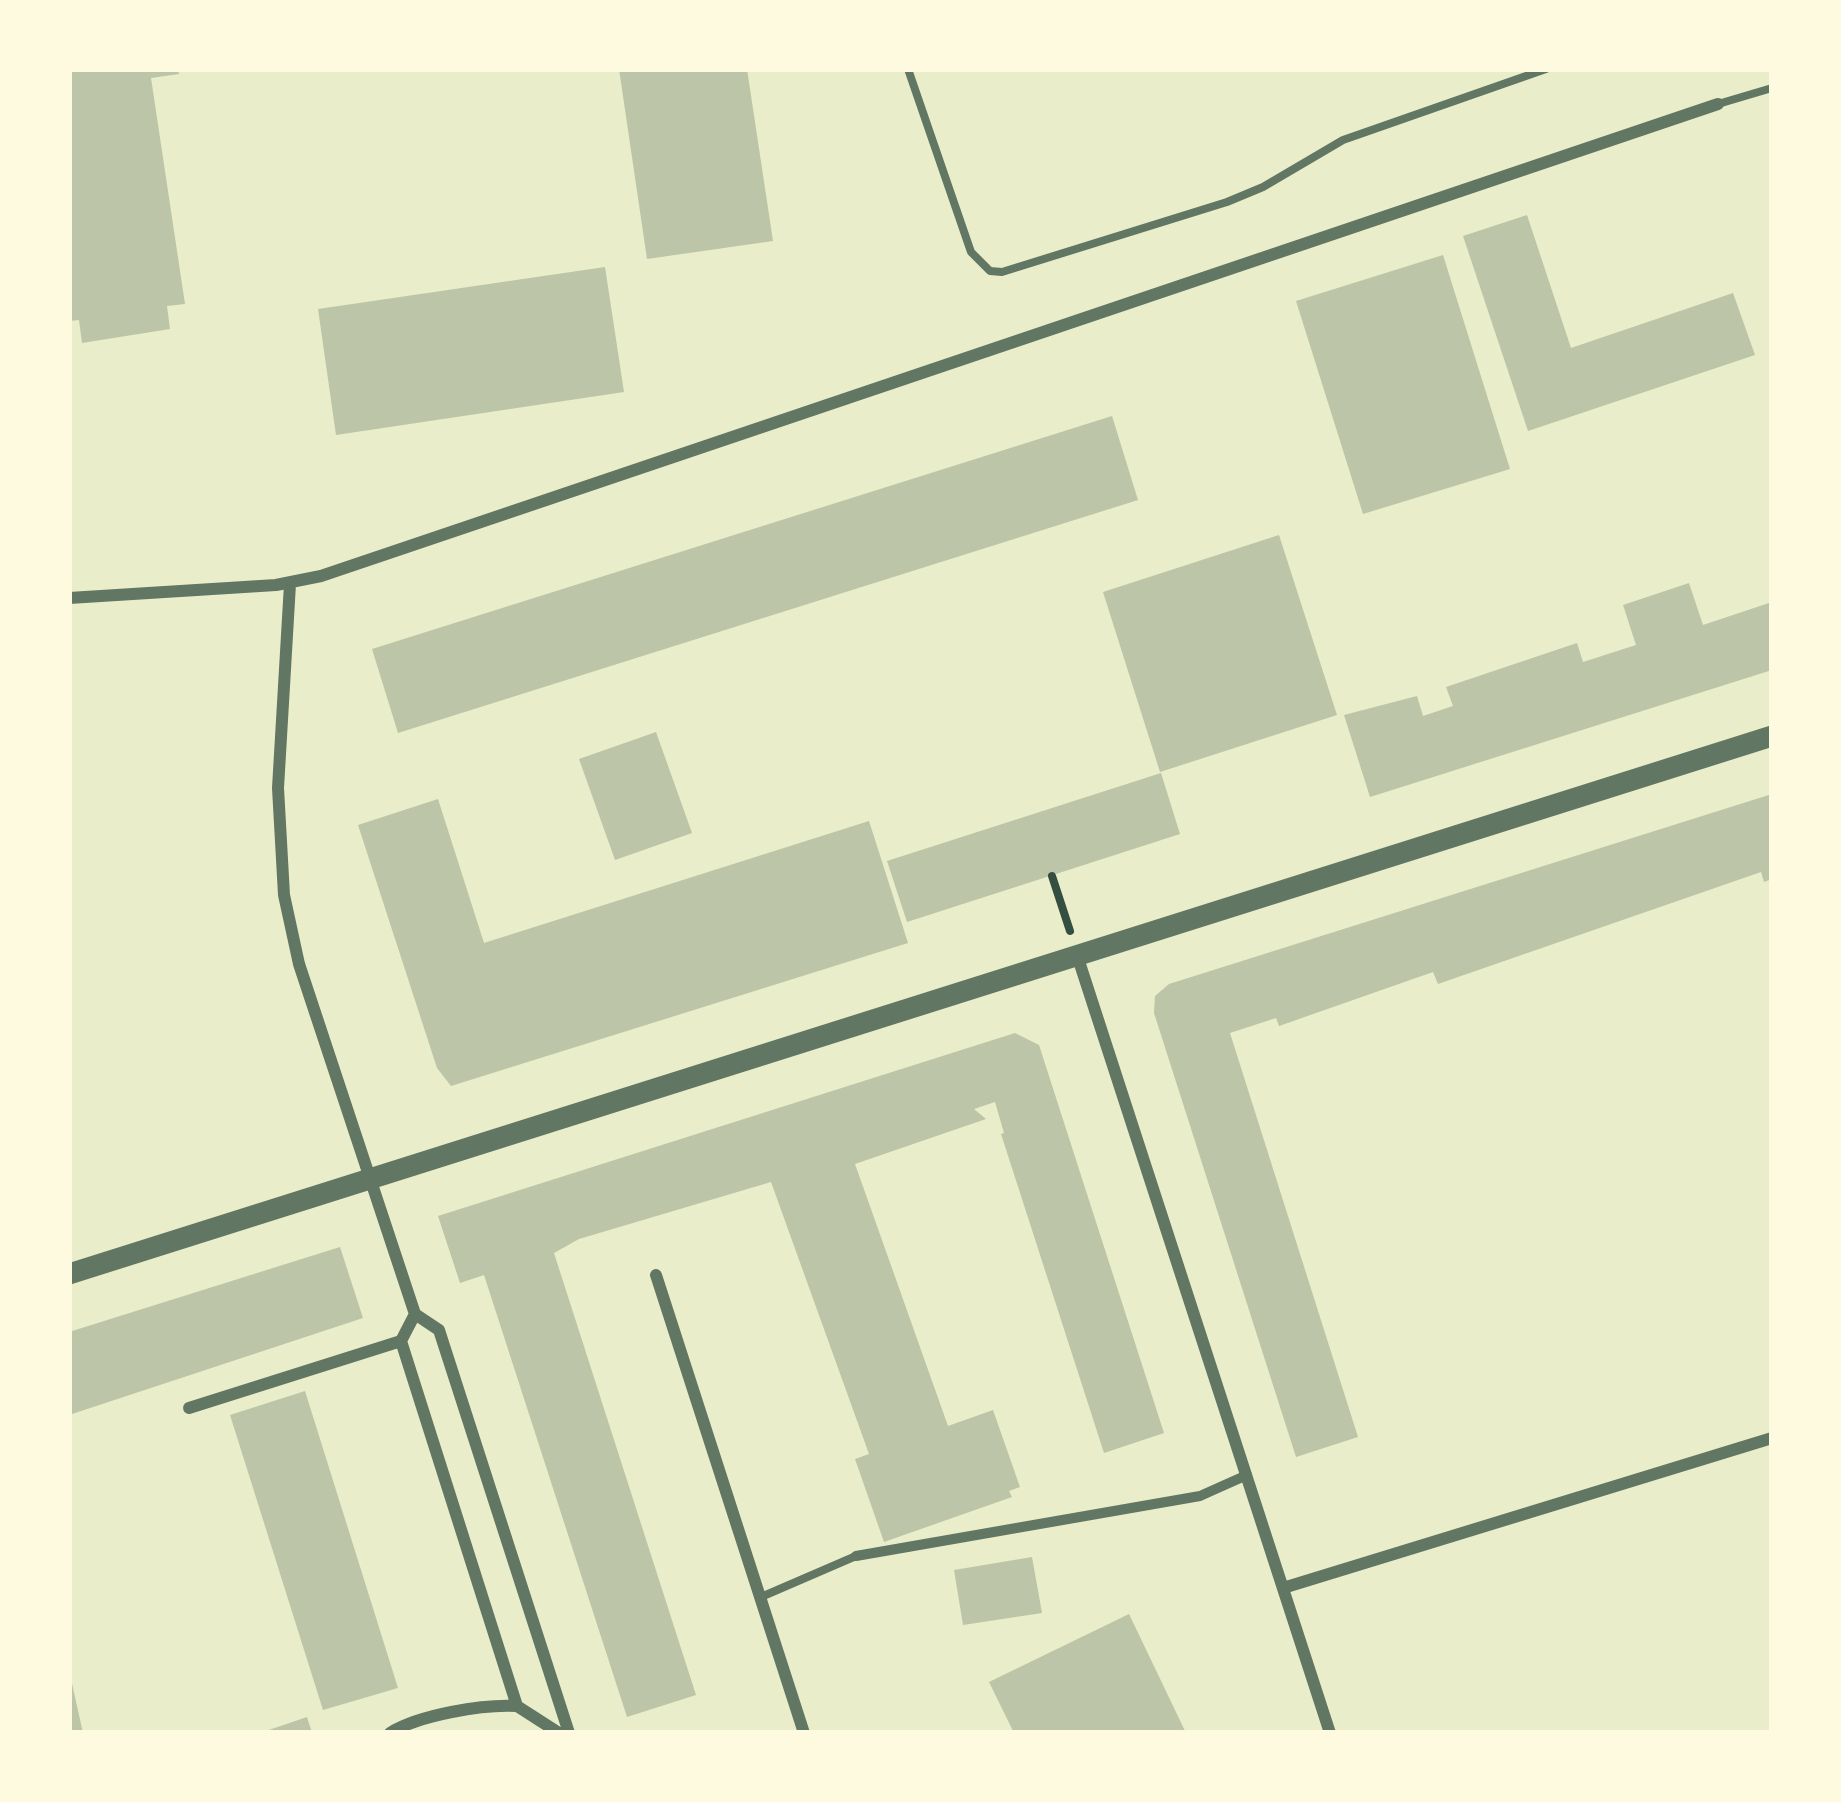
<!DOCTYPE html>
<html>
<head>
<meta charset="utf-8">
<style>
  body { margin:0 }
  #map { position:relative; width:1841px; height:1802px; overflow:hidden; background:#e9edc9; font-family:Helvetica,sans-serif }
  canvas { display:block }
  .frame { position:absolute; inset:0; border:72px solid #fefae0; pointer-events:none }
</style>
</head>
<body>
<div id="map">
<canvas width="1841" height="1802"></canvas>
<div class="frame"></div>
</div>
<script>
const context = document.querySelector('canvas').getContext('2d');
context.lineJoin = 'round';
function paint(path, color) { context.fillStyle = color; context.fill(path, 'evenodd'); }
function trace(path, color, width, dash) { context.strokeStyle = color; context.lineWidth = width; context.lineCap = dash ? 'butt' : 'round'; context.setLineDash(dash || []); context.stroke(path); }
paint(new Path2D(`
  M 69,69 L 178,69 L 179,74 L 151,78 L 185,304 L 167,306 L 170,329 L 82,343 L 79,320 L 69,321 Z
  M 619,69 L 747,69 L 773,241 L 647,259 Z
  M 1527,215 L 1571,348 L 1733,293 L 1755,355 L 1528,431 L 1463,236 Z
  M 1443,255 L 1510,469 L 1363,514 L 1296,301 Z
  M 605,267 L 624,392 L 336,435 L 318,309 Z
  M 1112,416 L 1138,500 L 398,733 L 372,649 Z
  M 1279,535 L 1337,715 L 1160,772 L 1103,592 Z
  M 1689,583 L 1703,625 L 1772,602 L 1772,670 L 1370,797 L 1344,715 L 1417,696 L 1423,716 L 1453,706 L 1446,687 L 1577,643 L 1583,662 L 1636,645 L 1623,605 Z
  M 656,732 L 692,833 L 615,860 L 579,759 Z
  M 1161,773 L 1180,834 L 907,922 L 887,861 Z
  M 1772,794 L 1772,879 L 1764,882 L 1761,872 L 1438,984 L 1433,972 L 1279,1026 L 1276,1018 L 1230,1033 L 1358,1437 L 1296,1457 L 1154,1013 L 1155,996 L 1169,984 Z
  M 438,799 L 484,943 L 869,821 L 908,943 L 451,1086 L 437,1068 L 358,825 Z
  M 1015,1033 L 1039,1045 L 1164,1433 L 1104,1453 L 1001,1134 L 1004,1133 L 995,1102 L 974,1109 L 986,1119 L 855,1164 L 948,1426 L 993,1410 L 1020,1487 L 1009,1491 L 1012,1497 L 884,1542 L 855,1459 L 869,1454 L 771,1182 L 579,1239 L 554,1253 L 696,1695 L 627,1717 L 484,1275 L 460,1283 L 438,1216 Z
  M 340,1247 L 363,1318 L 69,1415 L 69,1332 Z
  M 305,1391 L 398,1688 L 323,1710 L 230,1415 Z
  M 1032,1557 L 1042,1613 L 963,1625 L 954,1570 Z
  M 1129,1614 L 1186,1733 L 1014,1733 L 989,1682 Z
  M 71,1679 L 83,1733 L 69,1733 Z
  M 307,1717 L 312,1733 L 263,1733 L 263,1732 Z`), '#bcc5a7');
trace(new Path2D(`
  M 1052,876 L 1070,931`), '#344e41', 8);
trace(new Path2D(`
  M 908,69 L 971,252 L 990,271 L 1002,272 L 1227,202 L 1263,187 L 1343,140 L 1546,69
  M 1718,104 L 1772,88
  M 761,1597 L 856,1556`), '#617663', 8);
trace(new Path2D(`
  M 856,1556 L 1200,1496 L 1247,1475`), '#617663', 10);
trace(new Path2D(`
  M 290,584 L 278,788 L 284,895 L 299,964 L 415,1314 L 439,1330 L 569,1733
  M 69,598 L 276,585 L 321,576 L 1718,104
  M 1077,955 L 1330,1733
  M 656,1275 L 804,1733
  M 415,1314 L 401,1341 L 517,1706 L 559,1733
  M 189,1408 L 401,1341
  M 1283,1588 L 1772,1438
  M 390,1733 C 419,1715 483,1704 517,1706`), '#617663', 12);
trace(new Path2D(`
  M 69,1274 L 1772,736`), '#617663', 21);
</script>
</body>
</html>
